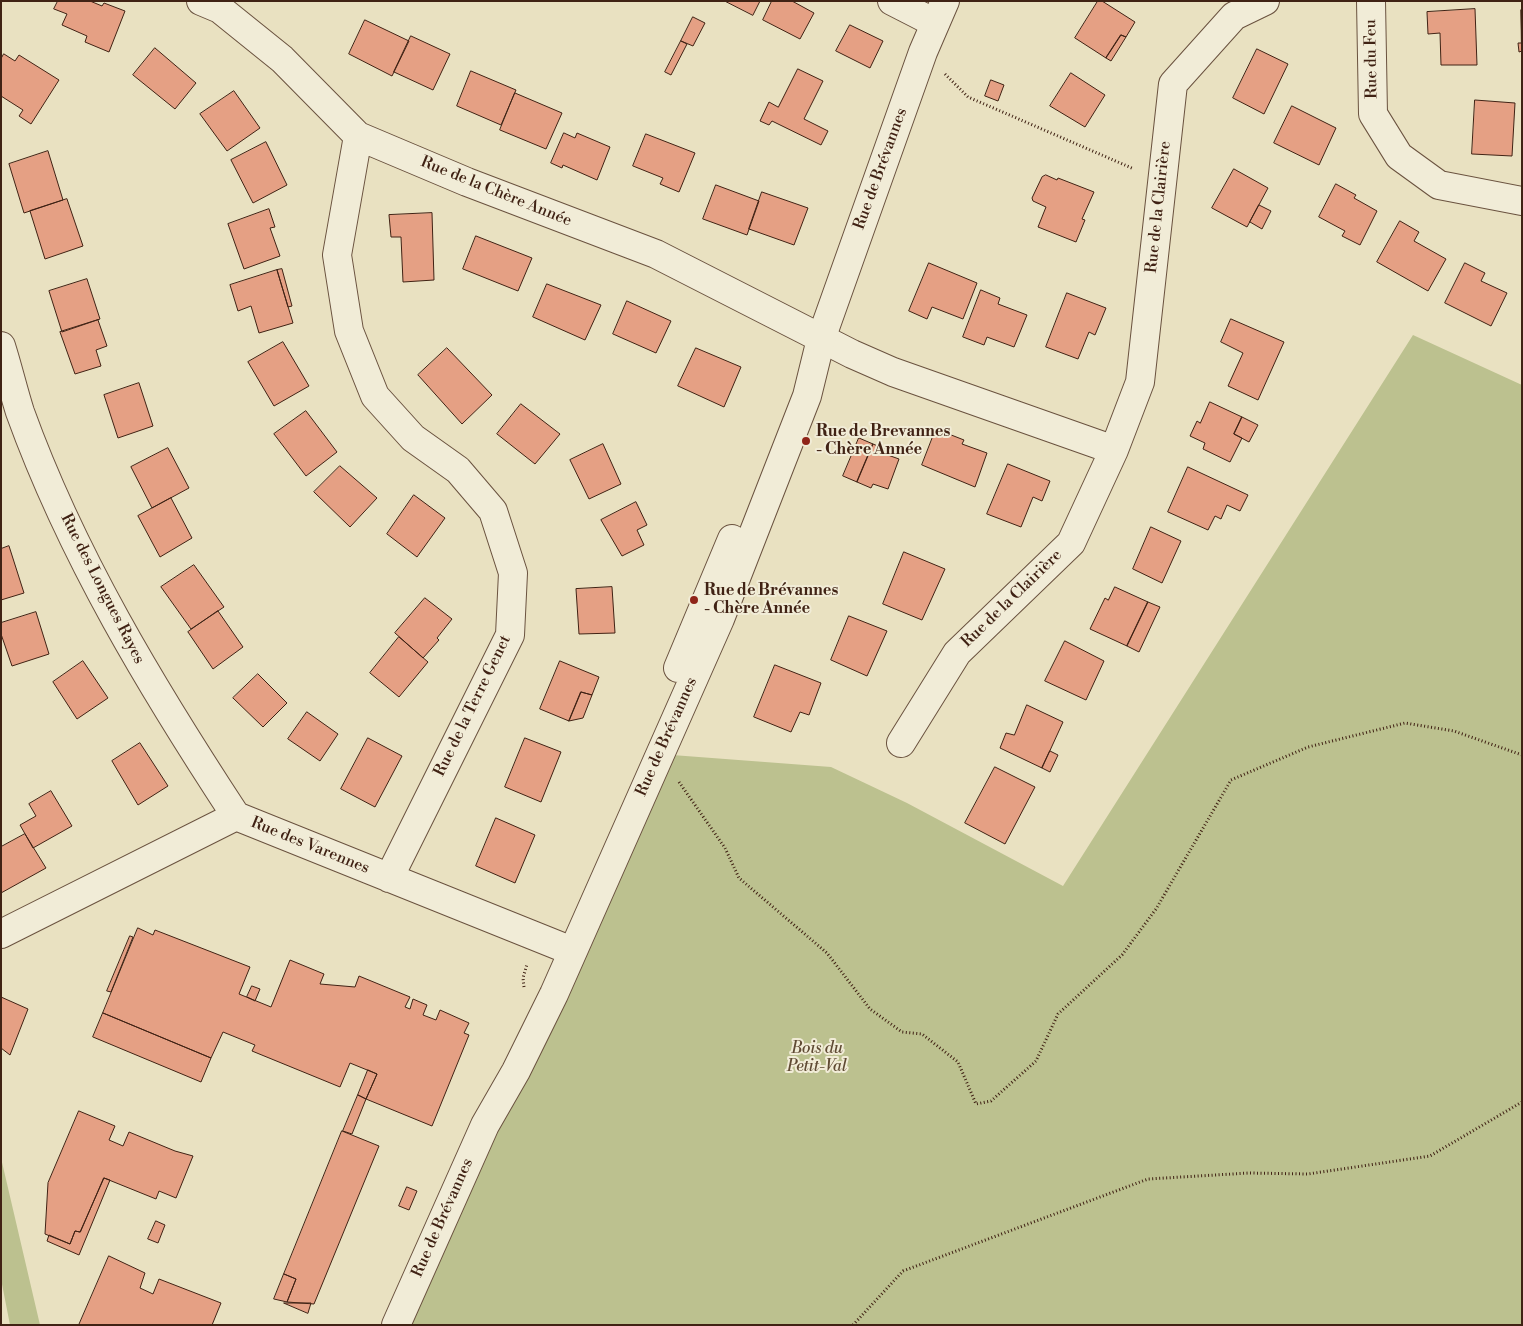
<!DOCTYPE html>
<html>
<head>
<meta charset="utf-8">
<style>
  body { margin:0 }
  #map { position:relative; width:1523px; height:1326px; overflow:hidden; background:#e9e1c1; font-family:"Libre Bodoni",serif }
  canvas { display:block }
  .frame { position:absolute; inset:0; border:2px solid #402214; pointer-events:none }
</style>
</head>
<body>
<div id="map">
<canvas width="1523" height="1326"></canvas>
<div class="frame"></div>
</div>
<script>
const context = document.querySelector('canvas').getContext('2d');
context.lineJoin = 'round';
function paint(path, color) { context.fillStyle = color; context.fill(path, 'evenodd'); }
function trace(path, color, width, dash) { context.strokeStyle = color; context.lineWidth = width; context.lineCap = dash ? 'butt' : 'round'; context.setLineDash(dash || []); context.stroke(path); }
function write(font, color, halo, rows, align = 'center') {
  context.font = font + ' "Libre Bodoni",serif'; context.lineWidth = 4; context.setLineDash([]); context.textBaseline = 'middle'; context.strokeStyle = halo; context.fillStyle = color; for (const [text, x, y, turn = 0] of rows) {
    context.save(); context.translate(x, y); context.rotate((+turn || 0) * Math.PI / 180); context.textAlign = isNaN(turn) ? turn : align; if (halo) context.strokeText(text, 0, 0); context.fillText(text, 0, 0); context.restore();
  }
}
paint(new Path2D(`
  M 1413,335 L 1522,385 L 1522,1325 L 397,1325 L 659,754 L 831,767 L 907,803 L 1063,886 Z
  M 1,1158 L 40,1325 L 10,1325 L 1,1279 Z`), '#bcc18f');
const building = new Path2D(`
  M 58,1 L 90,1 L 102,6 L 104,3 L 125,11 L 109,52 L 85,42 L 87,36 L 62,25 L 67,14 L 54,9 Z
  M 725,1 L 760,1 L 753,15 Z
  M 772,1 L 792,1 L 814,13 L 800,39 L 763,20 Z
  M 1098,1 L 1102,1 L 1135,22 L 1126,37 L 1121,35 L 1106,58 L 1075,38 Z
  M 1475,9 L 1477,65 L 1441,65 L 1440,33 L 1428,34 L 1427,12 Z
  M 1521,10 L 1522,51 L 1519,52 L 1518,43 L 1521,43 Z
  M 693,17 L 705,23 L 693,46 L 681,41 Z
  M 365,20 L 409,41 L 392,76 L 349,54 Z
  M 850,25 L 883,41 L 870,68 L 836,51 Z
  M 1121,35 L 1126,37 L 1111,61 L 1106,58 Z
  M 411,36 L 450,54 L 433,90 L 394,72 Z
  M 681,41 L 687,44 L 671,75 L 665,72 Z
  M 155,48 L 196,83 L 175,109 L 133,75 Z
  M 1257,49 L 1288,64 L 1264,114 L 1233,98 Z
  M 4,54 L 15,61 L 19,55 L 59,80 L 31,124 L 19,116 L 23,110 L 1,96 L 1,59 Z
  M 798,69 L 823,81 L 804,119 L 828,131 L 821,145 L 772,121 L 769,125 L 760,121 L 769,102 L 778,107 Z
  M 471,71 L 516,90 L 501,125 L 457,106 Z
  M 1071,73 L 1105,95 L 1085,127 L 1050,106 Z
  M 991,80 L 1004,85 L 998,101 L 985,96 Z
  M 234,91 L 260,128 L 227,151 L 200,114 Z
  M 515,93 L 562,113 L 546,149 L 500,130 Z
  M 1475,100 L 1515,103 L 1512,156 L 1472,154 Z
  M 1292,106 L 1336,128 L 1319,165 L 1274,143 Z
  M 564,133 L 575,138 L 577,133 L 610,147 L 597,180 L 563,165 L 562,168 L 551,163 Z
  M 646,134 L 695,153 L 679,192 L 660,184 L 663,178 L 633,166 Z
  M 266,142 L 287,185 L 253,203 L 231,160 Z
  M 48,151 L 63,200 L 24,213 L 9,164 Z
  M 1234,169 L 1268,188 L 1247,227 L 1212,208 Z
  M 1046,175 L 1057,180 L 1058,178 L 1094,192 L 1082,219 L 1085,220 L 1076,242 L 1038,227 L 1046,207 L 1033,201 L 1032,198 L 1042,177 Z
  M 1336,184 L 1356,195 L 1354,198 L 1377,211 L 1360,245 L 1342,236 L 1345,231 L 1319,217 Z
  M 716,185 L 759,201 L 747,235 L 703,219 Z
  M 762,192 L 808,208 L 794,245 L 749,229 Z
  M 67,199 L 83,246 L 45,259 L 30,211 Z
  M 1259,205 L 1271,211 L 1262,229 L 1250,222 Z
  M 269,209 L 275,227 L 270,228 L 280,256 L 244,269 L 228,224 Z
  M 432,213 L 434,280 L 403,282 L 401,237 L 391,237 L 389,215 Z
  M 1400,221 L 1419,232 L 1414,241 L 1446,259 L 1428,291 L 1377,262 Z
  M 476,236 L 532,258 L 518,291 L 463,269 Z
  M 929,263 L 977,283 L 963,319 L 932,307 L 927,319 L 909,311 Z
  M 1465,263 L 1485,273 L 1481,281 L 1507,293 L 1491,326 L 1445,303 Z
  M 282,269 L 292,306 L 288,307 L 277,270 Z
  M 277,270 L 293,323 L 259,333 L 251,306 L 238,311 L 230,285 Z
  M 87,279 L 100,319 L 62,332 L 49,291 Z
  M 547,284 L 601,305 L 585,340 L 533,317 Z
  M 981,290 L 1000,298 L 998,304 L 1027,315 L 1014,347 L 987,337 L 984,345 L 963,337 Z
  M 1067,293 L 1106,308 L 1095,335 L 1089,332 L 1078,359 L 1046,347 Z
  M 627,301 L 671,321 L 656,353 L 613,334 Z
  M 1231,319 L 1284,342 L 1258,400 L 1228,386 L 1243,353 L 1221,342 Z
  M 98,320 L 107,346 L 96,350 L 101,366 L 75,374 L 60,332 Z
  M 283,342 L 309,386 L 274,406 L 248,362 Z
  M 447,348 L 492,395 L 462,424 L 418,375 Z
  M 696,348 L 741,367 L 724,407 L 678,386 Z
  M 139,383 L 153,426 L 118,438 L 104,395 Z
  M 1210,402 L 1242,417 L 1234,434 L 1242,438 L 1230,462 L 1203,449 L 1205,443 L 1190,436 L 1197,421 L 1200,423 Z
  M 521,404 L 560,434 L 535,464 L 497,434 Z
  M 306,411 L 337,452 L 306,476 L 274,434 Z
  M 1242,417 L 1258,425 L 1249,442 L 1234,434 Z
  M 936,429 L 964,440 L 962,444 L 987,453 L 975,487 L 922,465 Z
  M 859,438 L 873,444 L 857,482 L 843,476 Z
  M 603,444 L 621,484 L 589,499 L 570,460 Z
  M 873,444 L 887,450 L 885,454 L 899,459 L 888,489 L 873,484 L 871,488 L 857,482 Z
  M 168,448 L 189,488 L 152,508 L 131,467 Z
  M 1008,464 L 1050,481 L 1042,501 L 1033,497 L 1021,527 L 987,514 Z
  M 340,466 L 377,498 L 350,527 L 314,492 Z
  M 1188,467 L 1248,495 L 1240,511 L 1227,505 L 1221,519 L 1215,516 L 1208,530 L 1168,512 Z
  M 414,495 L 445,518 L 417,557 L 387,534 Z
  M 171,498 L 192,538 L 160,557 L 138,516 Z
  M 636,502 L 647,525 L 637,530 L 644,545 L 622,556 L 601,520 Z
  M 1151,527 L 1181,541 L 1162,583 L 1133,569 Z
  M 9,546 L 24,593 L 1,600 L 1,549 Z
  M 904,552 L 945,569 L 922,620 L 883,604 Z
  M 194,565 L 224,607 L 191,629 L 161,587 Z
  M 612,587 L 615,633 L 579,634 L 576,589 Z
  M 1115,587 L 1148,602 L 1127,646 L 1090,629 L 1105,598 L 1108,600 Z
  M 425,598 L 452,619 L 437,638 L 439,640 L 423,658 L 395,633 Z
  M 1148,602 L 1160,607 L 1139,652 L 1127,646 Z
  M 218,611 L 243,647 L 213,669 L 188,632 Z
  M 36,612 L 49,654 L 12,666 L 1,634 L 1,623 Z
  M 849,616 L 887,631 L 867,676 L 831,660 Z
  M 399,637 L 428,662 L 399,697 L 370,673 Z
  M 1065,641 L 1104,661 L 1086,700 L 1045,681 Z
  M 83,661 L 108,698 L 77,719 L 53,682 Z
  M 560,661 L 599,677 L 592,695 L 581,692 L 569,721 L 540,709 Z
  M 775,665 L 821,683 L 809,715 L 800,712 L 791,732 L 754,717 Z
  M 258,674 L 287,703 L 263,727 L 233,698 Z
  M 581,692 L 592,695 L 583,718 L 569,721 Z
  M 1027,705 L 1063,722 L 1042,768 L 1000,748 L 1006,733 L 1014,735 Z
  M 307,712 L 338,734 L 320,761 L 288,739 Z
  M 368,738 L 402,756 L 375,807 L 341,789 Z
  M 525,738 L 561,752 L 541,802 L 505,787 Z
  M 140,743 L 168,786 L 138,805 L 112,761 Z
  M 1050,751 L 1058,755 L 1050,772 L 1042,768 Z
  M 995,767 L 1035,787 L 1005,844 L 965,823 Z
  M 51,791 L 72,826 L 33,848 L 20,825 L 36,816 L 29,804 Z
  M 496,818 L 535,835 L 515,883 L 476,866 Z
  M 25,834 L 46,868 L 1,893 L 1,847 Z
  M 138,928 L 153,935 L 155,930 L 250,967 L 239,994 L 271,1007 L 290,960 L 324,974 L 320,984 L 355,987 L 359,976 L 410,997 L 405,1007 L 410,1009 L 413,999 L 427,1005 L 423,1015 L 436,1020 L 440,1010 L 469,1023 L 464,1033 L 469,1035 L 432,1126 L 366,1099 L 377,1074 L 350,1063 L 340,1087 L 252,1051 L 255,1045 L 223,1032 L 211,1058 L 103,1013 Z
  M 130,936 L 133,937 L 111,992 L 107,991 Z
  M 252,986 L 260,989 L 255,1001 L 247,997 Z
  M 1,997 L 28,1009 L 10,1055 L 1,1048 Z
  M 103,1013 L 211,1058 L 201,1082 L 93,1037 Z
  M 368,1070 L 377,1074 L 366,1099 L 358,1095 Z
  M 358,1095 L 366,1099 L 352,1134 L 343,1131 Z
  M 79,1111 L 115,1126 L 109,1140 L 123,1146 L 129,1132 L 175,1151 L 193,1156 L 176,1198 L 159,1191 L 156,1199 L 104,1178 L 80,1232 L 75,1231 L 70,1244 L 45,1234 L 48,1183 Z
  M 342,1131 L 379,1146 L 314,1304 L 287,1302 L 296,1279 L 284,1274 Z
  M 104,1178 L 110,1180 L 79,1255 L 47,1241 L 49,1235 L 70,1244 L 75,1231 L 80,1232 Z
  M 407,1187 L 417,1191 L 409,1210 L 399,1206 Z
  M 156,1221 L 165,1225 L 158,1243 L 148,1239 Z
  M 109,1256 L 145,1273 L 140,1288 L 153,1294 L 159,1279 L 221,1303 L 212,1325 L 79,1325 Z
  M 284,1274 L 296,1279 L 287,1302 L 274,1299 Z
  M 284,1303 L 311,1303 L 308,1313 Z`);
paint(building, '#e5a084');
trace(building, '#402214', 1);
const minor = new Path2D(`
  M 201,1 L 220,9 L 282,59 L 358,136 L 467,182 L 656,254 L 852,354 L 893,372 L 1114,450
  M 892,1 L 935,23
  M 1371,1 L 1373,114 L 1399,156 L 1439,185 L 1522,201
  M 358,136 L 337,255 L 349,331 L 375,396 L 413,438 L 458,470 L 493,511 L 513,573 L 510,635 L 389,878
  M 1,346 C 8,368 13,390 20,412 C 72,556 152,688 236,816
  M 901,743 L 957,653 L 1071,543 L 1114,450 L 1140,382 L 1173,84 L 1234,16 L 1265,1
  M 1,934 L 236,816 L 572,951`);
const tertiary = new Path2D(`
  M 678,668 L 732,539
  M 396,1325 L 485,1125 L 516,1071 L 554,994 L 720,619 L 807,396 L 821,339 L 923,52 L 945,1`);
trace(minor, '#6a523f', 30);
trace(tertiary, '#6a523f', 30);
trace(new Path2D(`
  M 945,74 L 968,97 L 1134,169
  M 679,782 L 725,848 L 739,878 L 827,953 L 870,1009 L 902,1032 L 922,1034 L 958,1062 L 976,1104 L 991,1101 L 1036,1061 L 1058,1014 L 1122,955 L 1156,909 L 1231,780 L 1308,747 L 1405,723 L 1454,731 L 1522,755
  M 524,987 L 523,978 L 527,964
  M 853,1325 L 903,1271 L 1148,1179 L 1249,1173 L 1308,1174 L 1430,1156 L 1522,1102`), '#402214', 3, [1, 2.5]);
trace(minor, '#f1ecd7', 28);
trace(tertiary, '#f1ecd7', 28);
for (const [x, y, r, color] of [
  [806,441,5,"#8f2418"],
  [694,600,5,"#8f2418"]
]) { const dot = new Path2D(); dot.arc(x, y, r, 0, 2 * Math.PI); context.fillStyle = color; context.fill(dot); trace(dot, '#f1ecd7', 2); }
write('16px', '#402214', '#f1ecd7', [
  ["Rue du Feu",1372,59,-91],
  ["Rue de Brévannes",881,169,-70],
  ["Rue de la Chère Année",496,192,22],
  ["Rue de la Clairière",1159,207,-84],
  ["Rue des Longues Rayes",102,589,63],
  ["Rue de la Clairière",1012,599,-44],
  ["Rue de la Terre Genet",473,706,-64],
  ["Rue de Brévannes",667,737,-66],
  ["Rue des Varennes",310,846,22],
  ["Rue de Brévannes",443,1218,-66]
]);
write('bold 16px', '#402214', '#f1ecd7', [
  ["Rue de Brevannes",816,432],
  ["- Chère Année",816,450],
  ["Rue de Brévannes",704,591],
  ["- Chère Année",704,609]
], 'left');
write('italic 16px', '#5f4a33', '#f1ecd7', [
  ["Bois du",817,1049],
  ["Petit-Val",817,1067]
]);
</script>
</body>
</html>
